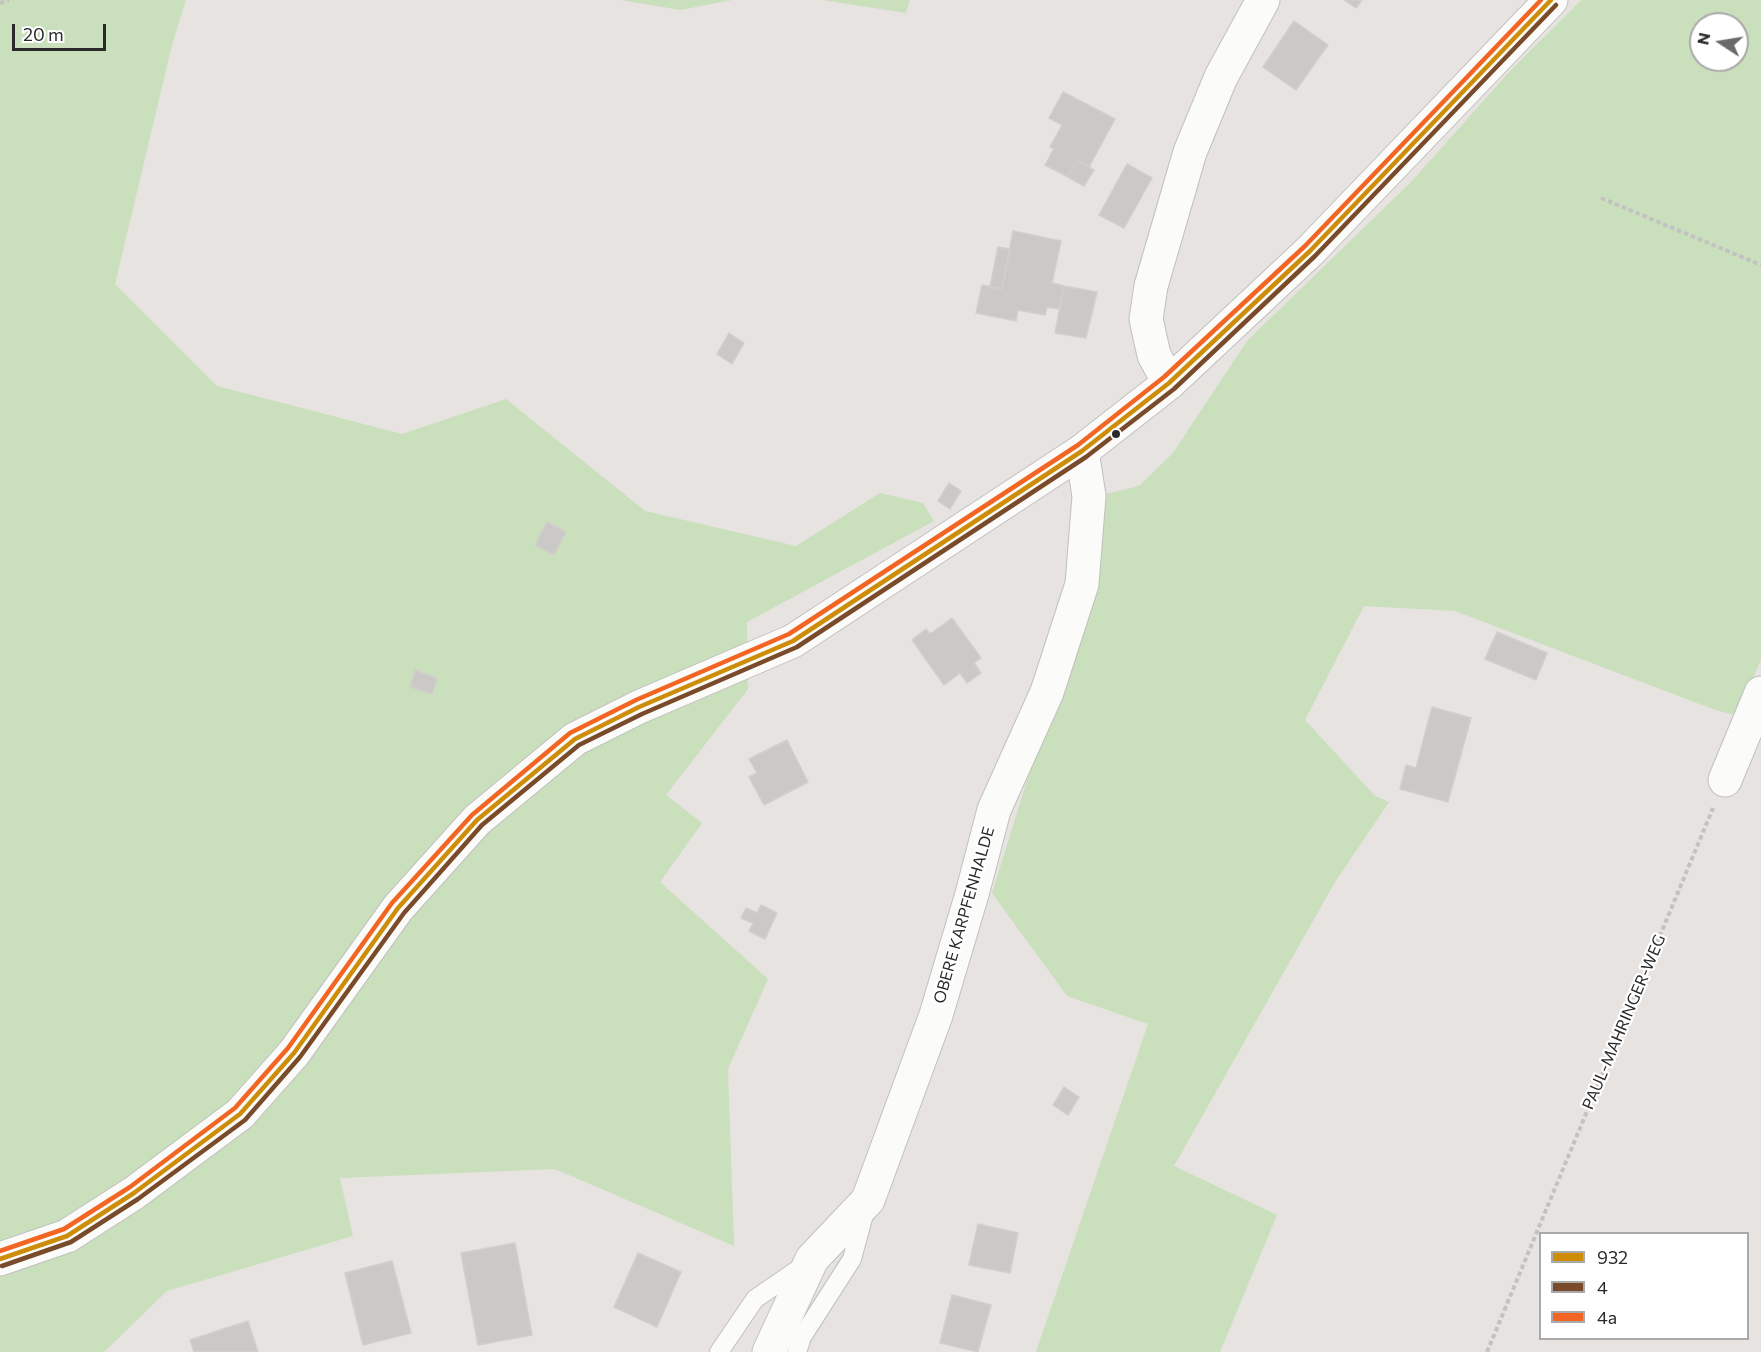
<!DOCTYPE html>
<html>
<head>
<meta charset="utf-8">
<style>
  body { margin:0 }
  #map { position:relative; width:1761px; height:1352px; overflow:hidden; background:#e6e3e0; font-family:Commissioner,sans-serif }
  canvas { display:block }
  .legend { position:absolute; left:1539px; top:1232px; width:210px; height:108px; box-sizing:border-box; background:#fff; border:2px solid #a9a9a9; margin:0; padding:8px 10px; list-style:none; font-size:18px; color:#292929 }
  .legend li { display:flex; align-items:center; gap:12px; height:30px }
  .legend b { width:30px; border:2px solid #a9a9a9 }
  .north { position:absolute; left:1689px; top:12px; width:60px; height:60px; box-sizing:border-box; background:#fff; border:2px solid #a9a9a9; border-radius:50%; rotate:282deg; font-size:16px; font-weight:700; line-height:24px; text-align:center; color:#292929 }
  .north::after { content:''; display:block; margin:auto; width:21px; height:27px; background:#6b6a69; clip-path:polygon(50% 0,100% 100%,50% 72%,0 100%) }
  .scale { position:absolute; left:12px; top:24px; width:94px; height:27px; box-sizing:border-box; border:3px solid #292929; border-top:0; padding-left:8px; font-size:18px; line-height:21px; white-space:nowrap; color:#292929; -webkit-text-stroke:4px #fff; paint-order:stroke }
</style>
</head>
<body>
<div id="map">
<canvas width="1761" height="1352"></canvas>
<ul class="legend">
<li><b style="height:8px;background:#ce8d08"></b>932</li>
<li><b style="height:8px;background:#7a4b2a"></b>4</li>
<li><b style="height:8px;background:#f26522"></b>4a</li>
</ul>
<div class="north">N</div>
<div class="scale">20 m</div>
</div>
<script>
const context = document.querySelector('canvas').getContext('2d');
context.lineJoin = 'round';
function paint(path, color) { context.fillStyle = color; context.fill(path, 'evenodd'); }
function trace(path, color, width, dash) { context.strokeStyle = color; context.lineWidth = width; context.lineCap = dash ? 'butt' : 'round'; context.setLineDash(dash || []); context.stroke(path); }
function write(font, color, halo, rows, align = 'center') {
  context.font = font + ' Commissioner,sans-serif'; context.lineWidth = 4.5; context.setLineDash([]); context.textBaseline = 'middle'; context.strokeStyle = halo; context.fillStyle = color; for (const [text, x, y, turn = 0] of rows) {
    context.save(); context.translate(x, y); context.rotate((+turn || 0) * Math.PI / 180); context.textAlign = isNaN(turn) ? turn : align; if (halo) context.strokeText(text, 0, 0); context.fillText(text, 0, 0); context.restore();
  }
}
paint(new Path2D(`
  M 0,0 L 186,0 L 172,45 L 115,284 L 217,386 L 402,434 L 506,399 L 645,511 L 796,546 L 880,493 L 923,503 L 934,521 L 747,622 L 748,689 L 666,795 L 702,823 L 660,882 L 768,979 L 728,1069 L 734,1246 L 555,1169 L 340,1178 L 353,1236 L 167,1291 L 104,1352 L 0,1352 Z
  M 620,0 L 732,0 L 681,10 Z
  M 822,0 L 910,0 L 906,13 Z
  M 1581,0 L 1761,0 L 1761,660 L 1737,715 L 1718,711 L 1455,611 L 1364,606 L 1305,720 L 1375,796 L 1389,802 L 1335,882 L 1174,1166 L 1277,1215 L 1220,1352 L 1036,1352 L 1148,1024 L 1067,996 L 992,893 L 1054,694 L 1101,495 L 1139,486 L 1173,453 L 1247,341 L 1411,182 L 1511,70 ZM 1701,24 L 1737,24 L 1737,60 L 1701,60 Z`), '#cadfbc');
const building = new Path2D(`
  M 1344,0 L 1362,0 L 1356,8 Z
  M 1294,21 L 1328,45 L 1296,90 L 1263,67 Z
  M 1063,92 L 1115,119 L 1089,167 L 1077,160 L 1068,177 L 1045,165 L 1054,149 L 1050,147 L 1062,125 L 1049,118 Z
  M 1077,160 L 1094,170 L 1084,186 L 1068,177 Z
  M 1127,164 L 1152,178 L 1124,228 L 1099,215 Z
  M 1013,231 L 1061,241 L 1052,283 L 1064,286 L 1059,309 L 1047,307 L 1045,315 L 1018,310 L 1016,321 L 976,313 L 982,285 L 1002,289 Z
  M 998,247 L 1010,249 L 1002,289 L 990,287 Z
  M 1064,286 L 1097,292 L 1086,338 L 1055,333 Z
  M 729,333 L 744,343 L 732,364 L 717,354 Z
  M 949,483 L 961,491 L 950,509 L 938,501 Z
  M 547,522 L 566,532 L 554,555 L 535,545 Z
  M 952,618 L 981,658 L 974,663 L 981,673 L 967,683 L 960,673 L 944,685 L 912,640 L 926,629 L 930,634 Z
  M 1497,632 L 1547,653 L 1536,680 L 1485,659 Z
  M 415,670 L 437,678 L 432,694 L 410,687 Z
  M 1432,707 L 1471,718 L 1448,802 L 1400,789 L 1406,765 L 1416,768 Z
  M 787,740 L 808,782 L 764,805 L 749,777 L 757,773 L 749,759 Z
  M 761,905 L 777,913 L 765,939 L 749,931 L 753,923 L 741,918 L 746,908 L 757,913 Z
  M 1064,1087 L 1079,1097 L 1068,1115 L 1053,1105 Z
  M 978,1224 L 1018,1233 L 1010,1273 L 969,1265 Z
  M 515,1243 L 532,1335 L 478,1345 L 461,1253 Z
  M 638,1253 L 681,1272 L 657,1327 L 614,1307 Z
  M 392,1261 L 411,1333 L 363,1345 L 345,1273 Z
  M 952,1295 L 991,1305 L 978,1352 L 940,1343 Z
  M 248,1321 L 258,1352 L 194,1352 L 190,1340 Z`);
paint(building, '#cbc9c7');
trace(building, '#d1cfcc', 1.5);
const service = new Path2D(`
  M 719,1352 L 755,1299 L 806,1264
  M 797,1352 L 802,1337 L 852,1259 L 865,1211`);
const minor = new Path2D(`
  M 1169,383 L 1154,355 L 1146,319 L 1151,286 L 1190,152 L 1221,77 L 1263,0
  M 1725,780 L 1761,693
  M 769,1352 L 812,1259 L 868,1200 L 936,1015 L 972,894 L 994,810 L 1047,692 L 1082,584 L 1089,496 L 1082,451`);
const secondary = new Path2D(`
  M 0,1259 L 67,1236 L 134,1193 L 240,1114 L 294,1053 L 398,908 L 477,820 L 575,739 L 639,707 L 793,641 L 1082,451 L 1169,383 L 1310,251 L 1551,0`);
trace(service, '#c1c0c0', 20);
trace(minor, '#c1c0c0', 35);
trace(secondary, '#c1c0c0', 35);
trace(new Path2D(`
  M 0,3 L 9,0
  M 1601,198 L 1761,265
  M 1487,1352 L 1713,808`), '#c3c2c2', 4, [4.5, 3]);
trace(service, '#fbfbfa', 18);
trace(minor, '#fbfbfa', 33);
trace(secondary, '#fbfbfa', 33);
trace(new Path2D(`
  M 0,1259 L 67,1236 L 134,1193 L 240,1114 L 294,1053 L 398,908 L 477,820 L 575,739 L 639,707 L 793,641 L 1082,451 L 1169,383 L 1310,251 L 1551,0`), '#ce8d08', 4.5);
trace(new Path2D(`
  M 2,1266 L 71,1242 L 138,1199 L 245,1120 L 300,1057 L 404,913 L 482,825 L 579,745 L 642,714 L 797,647 L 1086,457 L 1174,389 L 1315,256 L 1556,5`), '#7a4b2a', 4.5);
trace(new Path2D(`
  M 0,1251 L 64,1229 L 130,1187 L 235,1108 L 288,1048 L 392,903 L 472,815 L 570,733 L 636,700 L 789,634 L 1078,445 L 1164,377 L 1305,246 L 1541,0`), '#f26522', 4.5);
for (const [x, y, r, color] of [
  [1116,434,5,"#292929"]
]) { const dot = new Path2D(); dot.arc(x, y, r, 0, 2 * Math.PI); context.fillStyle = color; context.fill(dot); trace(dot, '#fff', 2); }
write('16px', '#292929', '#fff', [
  ["OBERE KARPFENHALDE",964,915,-74],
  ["PAUL-MAHRINGER-WEG",1624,1022,-67]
]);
</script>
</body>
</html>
